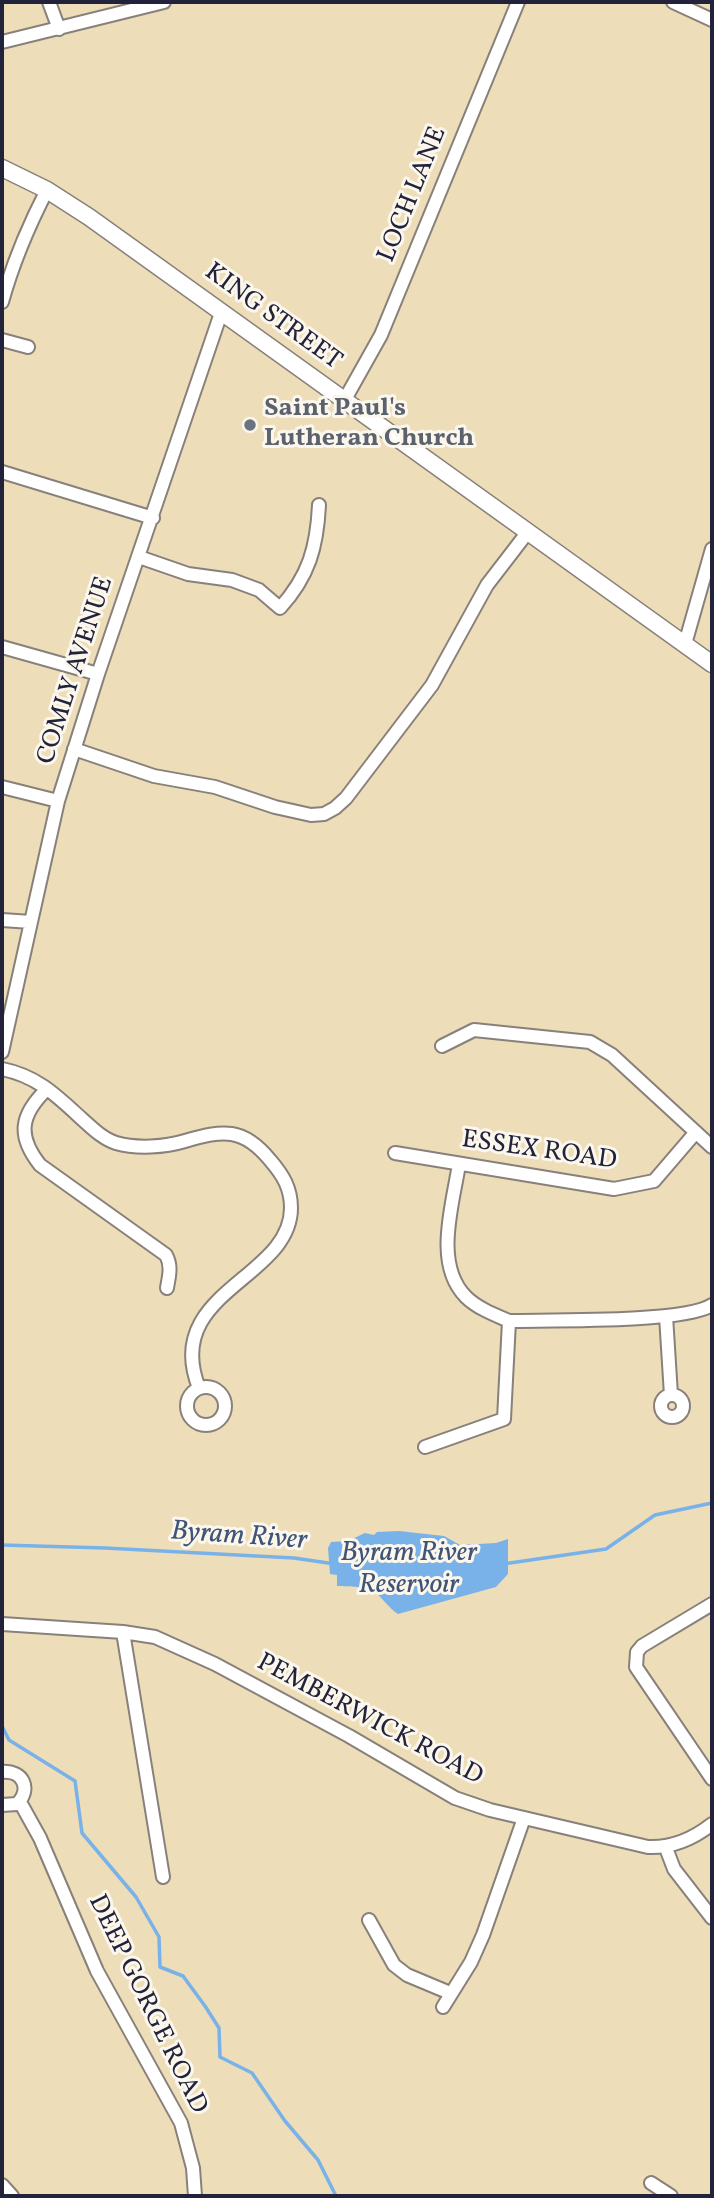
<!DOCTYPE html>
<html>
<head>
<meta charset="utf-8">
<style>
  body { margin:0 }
  #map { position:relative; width:714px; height:2198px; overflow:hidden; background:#edddb9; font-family:Vollkorn,serif }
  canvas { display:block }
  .frame { position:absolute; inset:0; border:4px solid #22223b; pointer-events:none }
</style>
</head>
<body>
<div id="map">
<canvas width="714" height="2198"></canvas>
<div class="frame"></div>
</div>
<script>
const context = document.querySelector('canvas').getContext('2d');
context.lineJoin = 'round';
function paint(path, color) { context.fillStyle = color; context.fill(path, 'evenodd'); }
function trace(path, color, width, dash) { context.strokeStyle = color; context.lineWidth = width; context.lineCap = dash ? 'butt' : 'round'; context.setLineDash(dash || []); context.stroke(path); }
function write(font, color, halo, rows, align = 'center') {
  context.font = font + ' Vollkorn,serif'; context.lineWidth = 6; context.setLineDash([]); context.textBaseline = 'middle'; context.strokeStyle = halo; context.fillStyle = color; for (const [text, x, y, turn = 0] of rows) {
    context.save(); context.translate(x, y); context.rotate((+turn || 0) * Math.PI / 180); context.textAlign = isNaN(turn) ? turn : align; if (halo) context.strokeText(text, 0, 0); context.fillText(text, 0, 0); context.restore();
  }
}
paint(new Path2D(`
  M 399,1531 L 444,1536 L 460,1545 L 496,1543 L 508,1539 L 508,1574 L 496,1587 L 398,1614 C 389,1608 384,1600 377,1594 C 367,1585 349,1587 337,1586 L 337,1575 L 330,1574 L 328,1548 L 331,1542 L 348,1541 L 365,1533 L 374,1535 L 377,1532 Z`), '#79b2e9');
trace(new Path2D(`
  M 2,1545 L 105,1548 L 294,1558 L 335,1564
  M 503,1564 L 606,1549 L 655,1515 L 712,1503
  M 2,1726 L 9,1740 L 75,1781 L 82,1833 L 136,1897 L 159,1937 L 160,1967 L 183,1976 L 205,2006 L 219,2028 L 220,2057 L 252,2073 L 285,2121 L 318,2160 L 336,2196`), '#79b2e9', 3.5);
const minor = new Path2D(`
  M 49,2 L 59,29
  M 673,2 L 712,20
  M 2,42 L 164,2
  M 2,302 C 13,262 28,227 47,190
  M 2,340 L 28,347
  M 344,401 L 381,335 L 518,2
  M 2,472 L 153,518
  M 139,557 L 188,574 L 232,580 L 259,590 L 280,608 C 309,576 317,547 319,505
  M 685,644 L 712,549
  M 2,647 L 98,674
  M 74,749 L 154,776 L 215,787 L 275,807 L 311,815 L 324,814 L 335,808 L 346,798 L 432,685 L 487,585 L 527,533
  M 2,787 L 58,801
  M 2,920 L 31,922
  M 442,1046 L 474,1030 L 590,1042 L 612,1055 L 712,1147
  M 2,1052 L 58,801 L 98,674 L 221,313
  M 2,1069 C 37,1076 56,1095 82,1119 C 92,1128 103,1139 116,1143 C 137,1149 165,1147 185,1141 C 223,1130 243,1127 270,1160 C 283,1175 291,1188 291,1208 C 291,1279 161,1292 199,1388
  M 47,1089 C 20,1115 17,1136 40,1165 L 166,1255 C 172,1266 169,1276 167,1288
  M 395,1153 L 614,1189 L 654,1181 L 696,1132
  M 459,1164 C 453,1204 433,1264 466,1297 C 477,1308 495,1315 509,1321 C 549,1320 685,1323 712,1305
  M 666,1316 L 671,1395
  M187 1406a19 19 0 1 1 38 0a19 19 0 1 1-38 0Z
  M661 1406a11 11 0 1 1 22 0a11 11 0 1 1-22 0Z
  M 425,1447 L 504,1419 L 509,1321
  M 712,1604 L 642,1646 L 637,1652 L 636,1667 L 712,1779
  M 2,1624 L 123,1632 L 155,1637 L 215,1664 L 349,1736 L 455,1798 L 490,1810 L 648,1847 C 672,1848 693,1839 712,1824
  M 123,1632 L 163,1877
  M 2,1772 C 23,1770 32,1789 17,1804 L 2,1805
  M 20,1802 L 40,1838 L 97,1971 L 181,2123 L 193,2168 L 195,2196
  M 666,1848 L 674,1869 L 712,1918
  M 369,1920 L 394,1965 L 407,1975 L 450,1993
  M 443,2007 L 471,1962 L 483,1935 L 524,1818
  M 651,2183 L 671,2196
  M 2,2185 L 12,2196`);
const major = new Path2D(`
  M 2,168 L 47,190 L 89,217 L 712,664`);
trace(minor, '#88807a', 16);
trace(major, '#88807a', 19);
trace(minor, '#fff', 12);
trace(major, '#fff', 16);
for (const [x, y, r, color] of [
  [250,425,7,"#6b7280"]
]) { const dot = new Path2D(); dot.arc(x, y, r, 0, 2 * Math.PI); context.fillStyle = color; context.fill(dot); trace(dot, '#fbf7ec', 2.5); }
write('26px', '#22223b', '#fbf7ec', [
  ["LOCH LANE",414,195,-68],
  ["KING STREET",272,318,36],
  ["COMLY AVENUE",77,671,-72],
  ["ESSEX ROAD",539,1152,8],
  ["PEMBERWICK ROAD",369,1721,28],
  ["DEEP GORGE ROAD",146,2005,64]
]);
write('bold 26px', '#5b616d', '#fbf7ec', [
  ["Saint Paul's",264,410],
  ["Lutheran Church",264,440]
], 'left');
write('italic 28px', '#405478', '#fbf7ec', [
  ["Byram River",239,1538,4],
  ["Byram River",409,1555],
  ["Reservoir",409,1587]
]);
</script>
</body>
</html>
